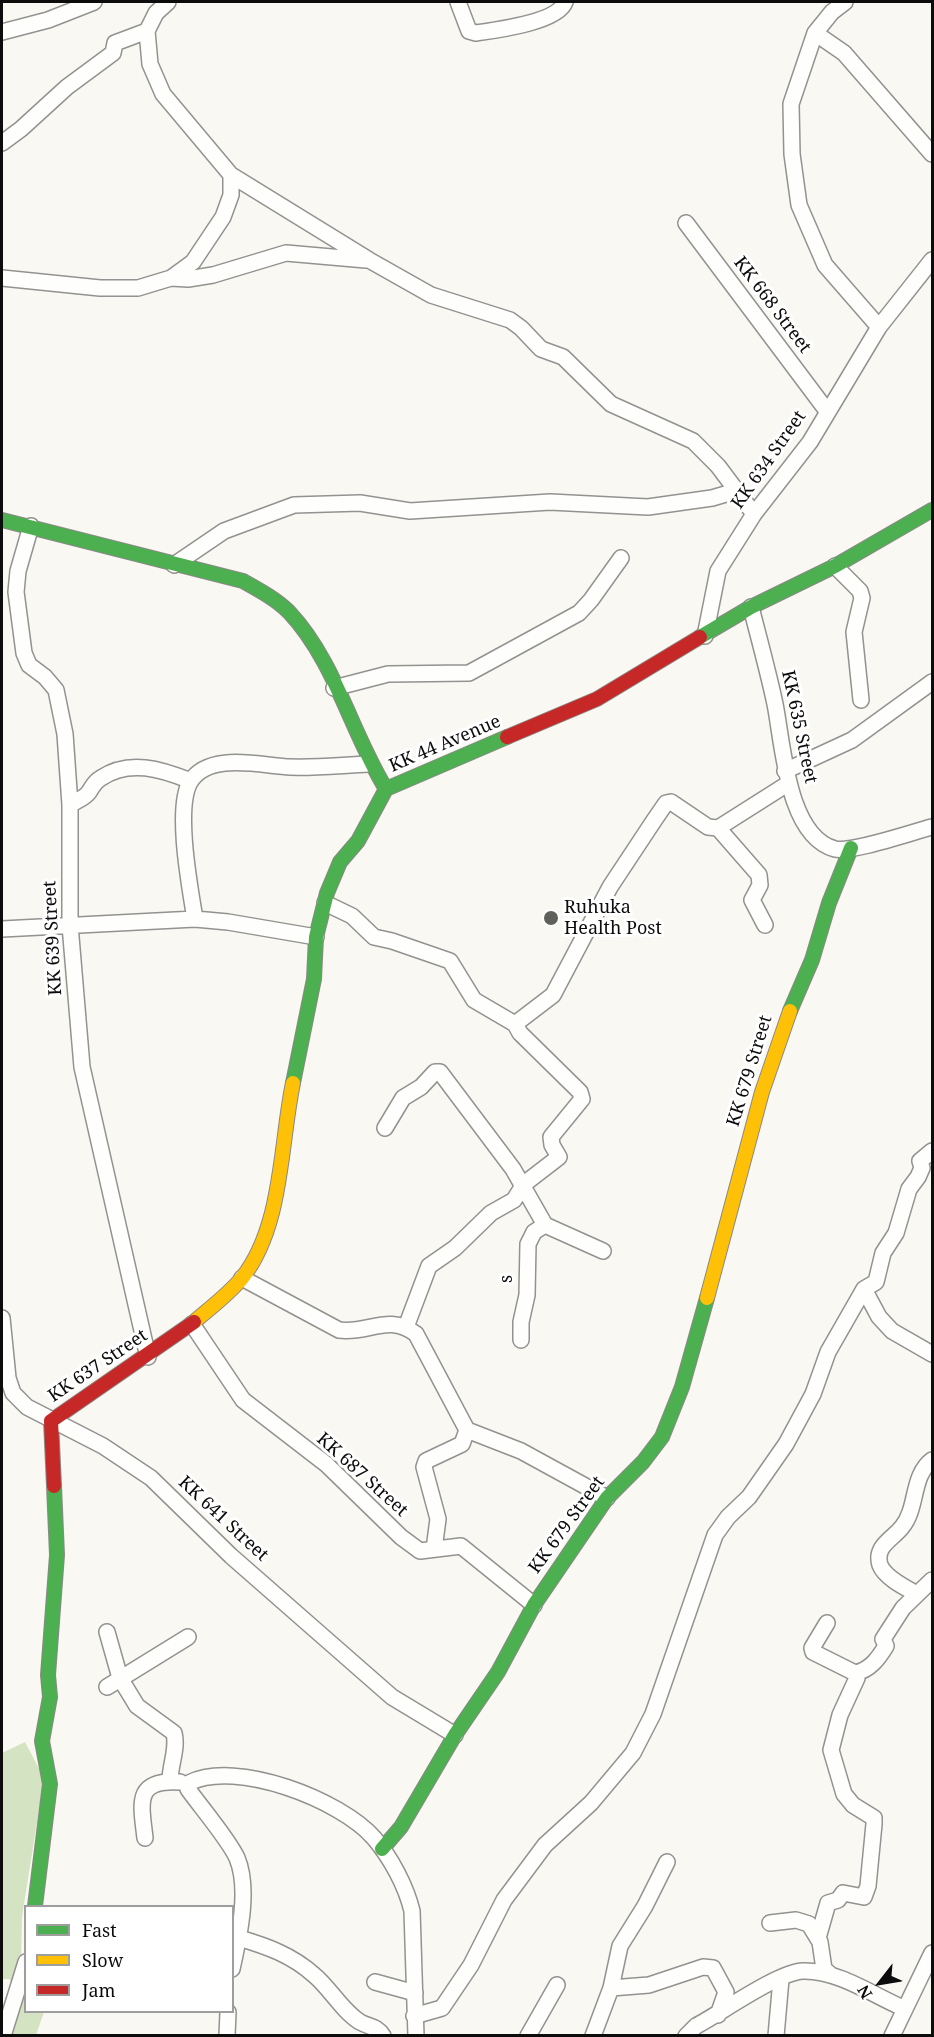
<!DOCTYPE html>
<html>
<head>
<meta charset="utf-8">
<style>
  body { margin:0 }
  #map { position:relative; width:934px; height:2037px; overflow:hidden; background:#faf8f2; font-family:"Noto Serif",serif }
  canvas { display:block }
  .frame { position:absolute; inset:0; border:3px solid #0c0c0c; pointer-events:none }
  .legend { position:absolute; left:24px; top:1905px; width:210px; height:108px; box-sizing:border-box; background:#fff; border:2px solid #9e9e9e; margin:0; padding:8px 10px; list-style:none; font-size:18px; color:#0c0c0c }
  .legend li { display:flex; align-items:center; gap:12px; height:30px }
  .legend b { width:30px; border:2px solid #9e9e9e }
  .north { position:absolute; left:850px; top:1953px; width:60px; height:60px; -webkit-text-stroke:4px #fff; paint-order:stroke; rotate:239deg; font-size:16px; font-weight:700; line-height:24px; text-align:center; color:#0c0c0c }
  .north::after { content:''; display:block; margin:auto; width:21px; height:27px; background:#0c0c0c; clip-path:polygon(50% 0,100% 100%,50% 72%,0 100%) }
</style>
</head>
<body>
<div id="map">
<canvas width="934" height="2037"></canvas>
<div class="frame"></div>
<ul class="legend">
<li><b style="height:8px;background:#4caf50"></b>Fast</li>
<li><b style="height:8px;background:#ffc107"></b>Slow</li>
<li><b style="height:8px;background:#c62828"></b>Jam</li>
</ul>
<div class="north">N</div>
</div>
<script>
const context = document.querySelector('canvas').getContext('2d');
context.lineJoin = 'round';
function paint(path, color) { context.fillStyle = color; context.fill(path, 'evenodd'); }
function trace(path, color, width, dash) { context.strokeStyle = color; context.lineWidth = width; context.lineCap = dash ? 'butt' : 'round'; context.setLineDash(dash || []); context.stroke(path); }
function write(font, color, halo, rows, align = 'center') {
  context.font = font + ' "Noto Serif",serif'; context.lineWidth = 6; context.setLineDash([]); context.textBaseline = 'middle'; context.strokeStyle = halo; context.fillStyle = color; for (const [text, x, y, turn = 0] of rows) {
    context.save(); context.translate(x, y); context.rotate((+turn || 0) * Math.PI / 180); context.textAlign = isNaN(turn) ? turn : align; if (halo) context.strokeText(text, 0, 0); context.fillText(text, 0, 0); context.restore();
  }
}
paint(new Path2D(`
  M 25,1742 L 44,1778 L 22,1917 L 21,1968 L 25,1968 L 26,2012 L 44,2012 L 36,2035 L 2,2035 L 17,1988 L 9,1979 L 2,1979 L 2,1753 Z`), '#d4e4c3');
const street = new Path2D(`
  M 458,2 L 469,31 L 476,33 C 497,30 558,22 565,2
  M 845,2 L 832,12 L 815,33 L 791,104 L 792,154 L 799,205 L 825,265 L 879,327
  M 2,32 L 48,20 L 94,2
  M 815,33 L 844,53 L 932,154
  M 2,143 L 21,129 L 67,87 L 113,53 L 115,43 L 147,31
  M 231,175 L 369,260 L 431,295 L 510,320 L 521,328 L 541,349 L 563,357 L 611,404 L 693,441 L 718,466 L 754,514
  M 686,223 L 827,411
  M 2,278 L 100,288 L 138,288 L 171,278 L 193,262 L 223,217 L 231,195 L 231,175 L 163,94 L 150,64 L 147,31 L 156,13 L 168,2
  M 171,278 L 188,279 L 213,275 L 286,253 L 366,260
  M 31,526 L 18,571 L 16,592 L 24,653 L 29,665 L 45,677 L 56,690 L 65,734 L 70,805 L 70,925 L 82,1067 L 148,1357
  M 174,565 L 224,531 L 294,505 L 360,503 L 410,511 L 550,502 L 648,507 L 712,498 L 736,491
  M 835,566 L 860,591 L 862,598 L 854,632 L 861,700
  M 751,607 C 759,639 768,671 775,704 C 783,744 787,836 835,849 C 852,853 912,832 932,827
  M 705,636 L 718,571 L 754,514 L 810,442 L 879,327 L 932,260
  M 334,688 L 388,674 L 469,673 L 579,613 L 591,600 L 621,558
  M 785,771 L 852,740 L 932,682
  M 70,805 C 76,801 85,798 89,792 C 93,786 94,782 101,778 C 129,759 161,769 191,781
  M 718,828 L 759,875 L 760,885 L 752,900 L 765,925
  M 325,903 L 352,916 L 374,937 L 392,941 L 450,961 L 474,1000 L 515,1024
  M 195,919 C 190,888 175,809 190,782 C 209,751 262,766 290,767 C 316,768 343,765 369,764
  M 2,929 L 195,919 L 228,922 L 316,937
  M 385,1128 L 403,1098 L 421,1087 L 435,1072 L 440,1072 L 513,1169 L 545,1225 L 603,1251
  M 242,1278 L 339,1330 C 369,1334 388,1313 416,1334 L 467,1430 L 521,1451 L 607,1498
  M 864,1289 L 879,1317 L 892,1331 L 932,1354
  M 2,1318 L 8,1378 L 13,1393 L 27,1407 L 103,1446 L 151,1478 L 231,1556 L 392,1697 L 455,1735
  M 192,1324 L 243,1400 L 326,1464 L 401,1537 L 420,1551 L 461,1546 L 534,1605
  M 406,1327 L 429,1266 L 455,1248 L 491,1213 L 514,1200 L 524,1184 L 559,1157 L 552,1145 L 551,1137 L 582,1099 L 580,1092 L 520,1033 L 515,1024 L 553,995 L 610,887 L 653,822 L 666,803 L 671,802 L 708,827 L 718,828 L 789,783
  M 521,1340 L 521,1322 L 527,1295 L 528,1244 L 534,1232 L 545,1225
  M 434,1549 L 438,1519 L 424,1467 L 426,1461 L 462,1444 L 467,1430
  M 917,1594 C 906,1588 885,1578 880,1565 C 874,1546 893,1539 902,1527 C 918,1508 911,1476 932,1460
  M 107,1632 L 120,1678 L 137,1706 L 174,1733 C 178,1749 170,1764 170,1781
  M 855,1673 C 870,1670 878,1659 886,1646 L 883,1639 L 903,1608 L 932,1580
  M 107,1687 L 188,1637
  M 145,1838 C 141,1803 134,1779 180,1782
  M 770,1923 L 796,1920 L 809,1924 L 820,1942 L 824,1969 L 831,1975
  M 239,1938 C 266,1946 292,1955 314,1975 C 330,1988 342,2011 360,2022 C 369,2027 377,2026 383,2036
  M 818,1938 L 828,1903 L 838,1900 L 843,1893 L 864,1897 L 868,1886 L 874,1824 L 874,1818 L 853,1805 L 844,1794 L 831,1750 L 840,1715 L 857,1678 L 855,1673 L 813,1652 L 812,1648 L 827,1623
  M 232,1969 C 239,1937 250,1889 237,1858 C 229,1840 200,1806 188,1789 L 189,1783 C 236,1759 341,1800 374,1838 C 391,1858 406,1886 412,1911 L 416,2036
  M 375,1982 L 415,1993
  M 611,1988 L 649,1985 L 703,1967 L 713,1968 L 726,1992 L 718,2015
  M 414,2016 L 442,2008 L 471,1965 L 504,1900 L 545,1845 L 591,1803 L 633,1753 L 653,1714 L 715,1535 L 728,1517 L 749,1497 L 786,1444 L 813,1394 L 828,1352 L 864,1289 L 876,1282 L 883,1253 L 896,1233 L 909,1189 L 918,1177 L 922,1168 L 920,1161 L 932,1151
  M 3,2036 L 26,1962
  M 227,2036 L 228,2012
  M 528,2036 L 557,1985
  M 593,2036 L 611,1988 L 620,1946 L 645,1906 L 667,1862
  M 686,2036 L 696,2026 C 721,2013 778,1972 803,1971 C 837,1970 873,1995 903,2008
  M 776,2036 L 781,1979
  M 892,2036 L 932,1953`);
const fast = new Path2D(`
  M 2,520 L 243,581 C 259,590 276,599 289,612 C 335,661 351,732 386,789 L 507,737
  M 700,637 L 751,607 L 835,566 L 932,510
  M 790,1011 L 812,960 L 829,903 L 851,848
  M 293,1083 L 314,979 L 316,937 L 327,893 L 340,862 L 358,841 L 386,789
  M 382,1849 L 401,1827 L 455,1735 L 498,1672 L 534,1605 L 607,1498 L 643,1462 L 662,1437 L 682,1387 L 707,1298
  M 35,1906 L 50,1784 L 42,1741 L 50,1697 L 48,1675 L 57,1555 L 54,1486`);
const slow = new Path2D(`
  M 707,1298 L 762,1092 L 790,1011
  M 194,1322 C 210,1308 229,1294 242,1278 C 283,1226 280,1145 293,1083`);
const jam = new Path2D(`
  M 507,737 L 597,699 L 700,637
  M 54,1486 L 51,1421 L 194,1322`);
trace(street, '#939290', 18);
trace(fast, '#8a8986', 16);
trace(slow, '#8a8986', 16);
trace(jam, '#8a8986', 16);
trace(street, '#fefefd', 15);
trace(fast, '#4caf50', 14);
trace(slow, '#ffc107', 14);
trace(jam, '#c62828', 14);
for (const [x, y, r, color] of [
  [551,918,8,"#5f5f5c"]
]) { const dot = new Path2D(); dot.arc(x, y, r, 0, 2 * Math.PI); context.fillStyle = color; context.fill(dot); trace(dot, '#fff', 2); }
write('18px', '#0c0c0c', '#fff', [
  ["KK 668 Street",772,305,53],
  ["KK 634 Street",769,460,-55],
  ["KK 635 Street",799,727,78],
  ["KK 44 Avenue",445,744,-23],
  ["KK 639 Street",53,938,-93],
  ["KK 679 Street",750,1071,-73],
  ["s",507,1279,-90],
  ["KK 637 Street",98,1366,-34],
  ["KK 687 Street",362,1475,42],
  ["KK 641 Street",223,1519,43],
  ["KK 679 Street",567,1525,-54]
]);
write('18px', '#0c0c0c', '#fff', [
  ["Ruhuka",564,908],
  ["Health Post",564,929]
], 'left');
</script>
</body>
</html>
